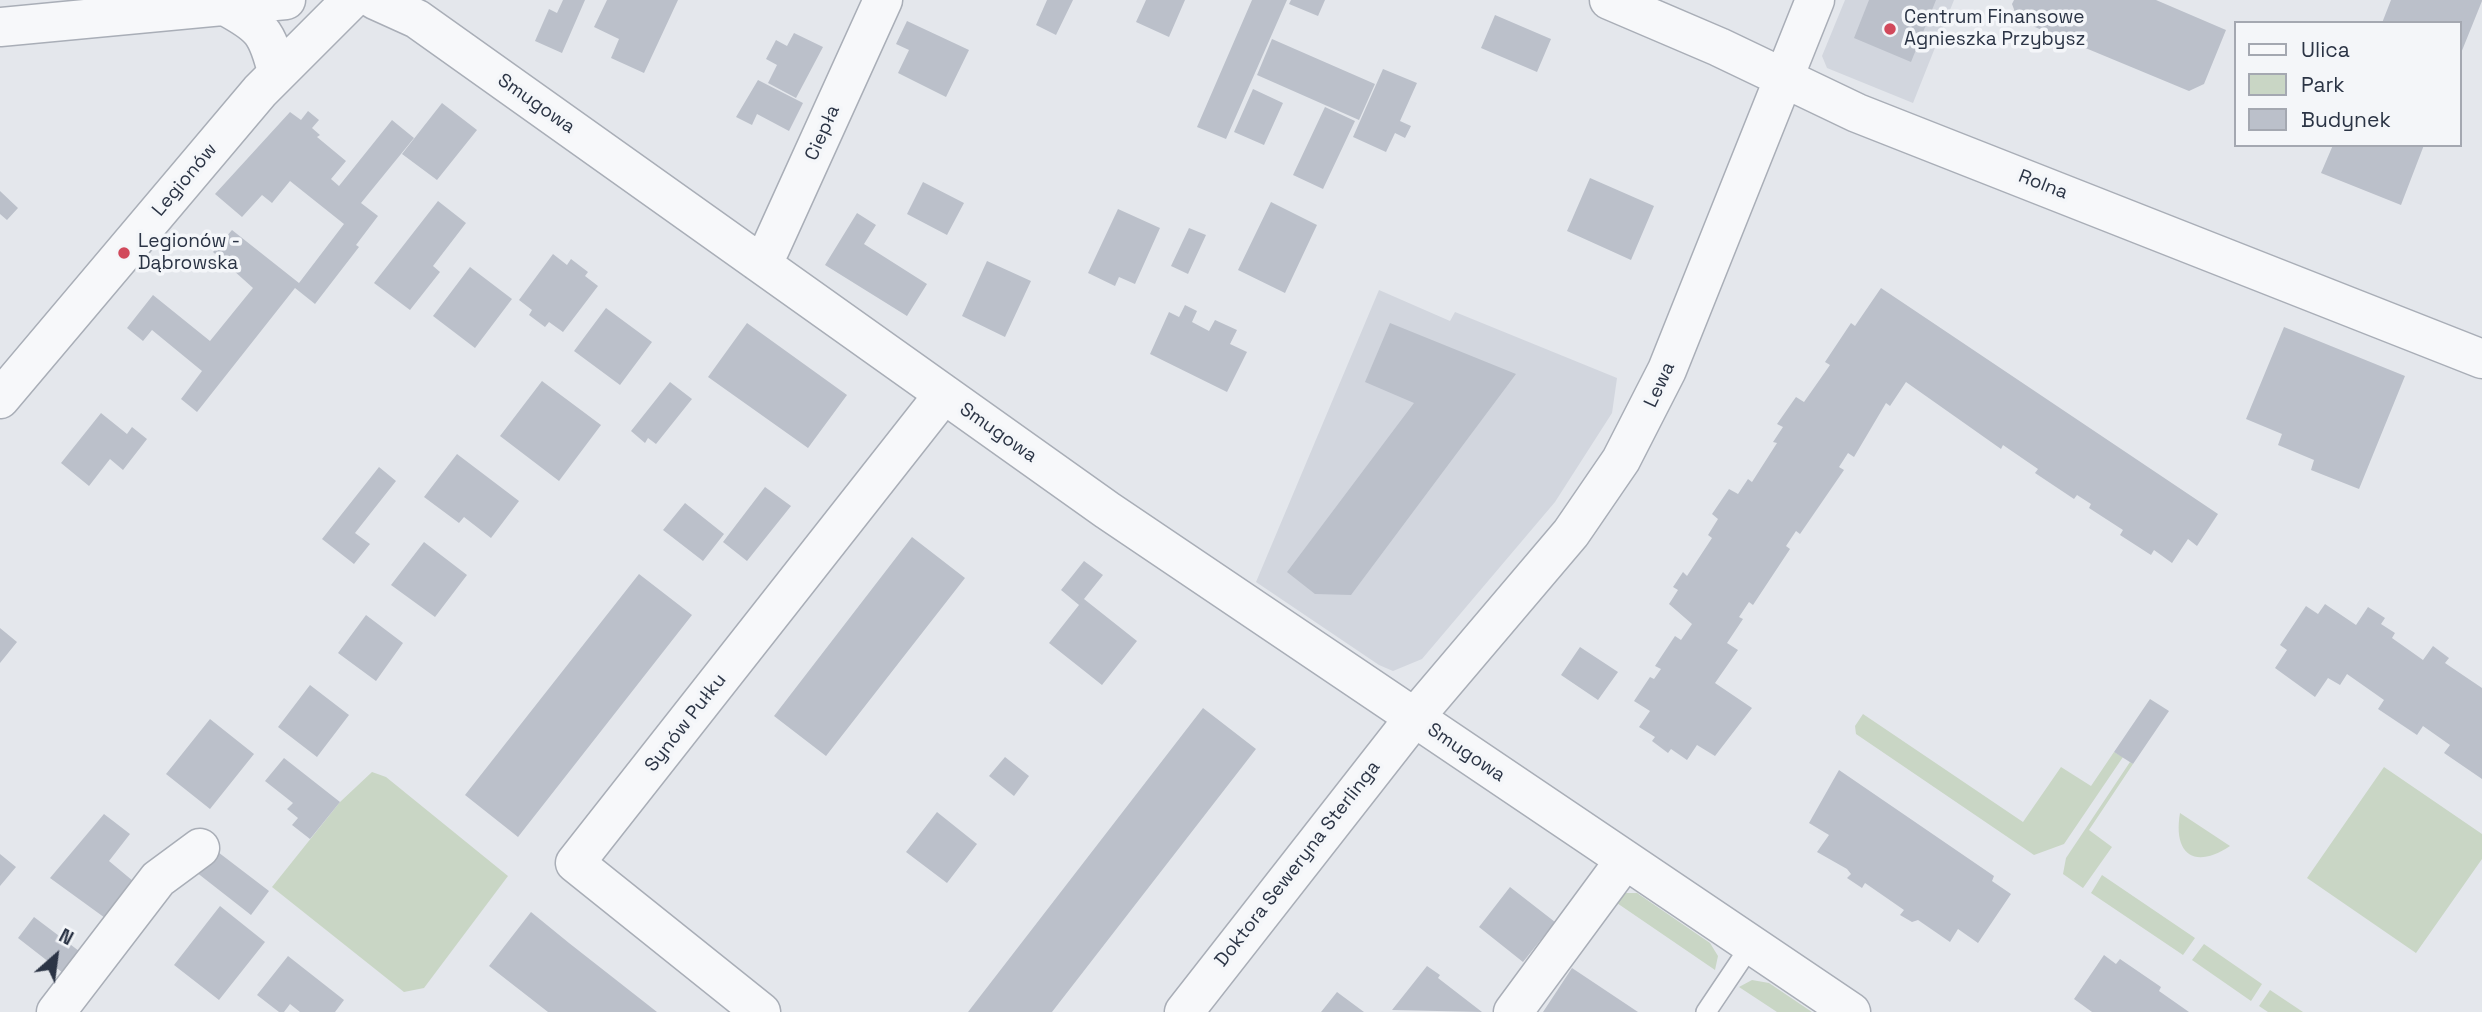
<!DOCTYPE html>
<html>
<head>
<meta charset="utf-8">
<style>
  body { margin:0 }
  #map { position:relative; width:2482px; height:1012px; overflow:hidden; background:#e4e7ec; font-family:"Space Grotesk",sans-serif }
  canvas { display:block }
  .legend { position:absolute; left:2234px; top:21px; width:228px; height:126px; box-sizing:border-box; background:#f4f6f9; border:2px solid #a4a8b1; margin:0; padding:9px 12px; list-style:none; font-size:21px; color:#2b3445 }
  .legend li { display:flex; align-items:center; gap:14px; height:35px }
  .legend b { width:35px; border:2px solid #a4a8b1 }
  .north { position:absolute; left:21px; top:921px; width:70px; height:70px; -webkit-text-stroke:5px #f4f6f9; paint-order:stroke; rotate:28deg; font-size:19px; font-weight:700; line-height:28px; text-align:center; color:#2b3445 }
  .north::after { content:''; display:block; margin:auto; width:24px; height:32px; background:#2b3445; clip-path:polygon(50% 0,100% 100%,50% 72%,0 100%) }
</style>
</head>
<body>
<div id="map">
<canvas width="2482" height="1012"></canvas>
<ul class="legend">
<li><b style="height:9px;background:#f7f8fa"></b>Ulica</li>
<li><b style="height:19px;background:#c9d6c5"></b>Park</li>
<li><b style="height:19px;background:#bbc0ca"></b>Budynek</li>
</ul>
<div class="north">N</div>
</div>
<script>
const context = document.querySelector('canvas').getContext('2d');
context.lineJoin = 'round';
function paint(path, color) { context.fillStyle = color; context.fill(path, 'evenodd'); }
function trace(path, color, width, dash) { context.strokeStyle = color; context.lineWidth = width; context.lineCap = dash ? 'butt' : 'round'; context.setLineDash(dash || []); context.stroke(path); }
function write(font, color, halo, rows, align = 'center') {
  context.font = font + ' "Space Grotesk",sans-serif'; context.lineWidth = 7; context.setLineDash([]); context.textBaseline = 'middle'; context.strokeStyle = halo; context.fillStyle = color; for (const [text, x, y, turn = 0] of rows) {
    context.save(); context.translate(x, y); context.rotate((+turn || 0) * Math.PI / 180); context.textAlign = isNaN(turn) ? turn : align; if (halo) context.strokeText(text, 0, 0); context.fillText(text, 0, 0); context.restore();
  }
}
paint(new Path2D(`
  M 1845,0 L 1954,0 L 1913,103 L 1827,68 L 1822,56 Z
  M 1379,290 L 1450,321 L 1455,312 L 1617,378 L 1612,413 L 1555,502 L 1422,659 L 1393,671 L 1379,665 L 1256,582 Z`), '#d2d6de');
paint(new Path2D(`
  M 1863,714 L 2023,822 L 2061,767 L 2091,786 L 2114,752 L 2123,757 L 2064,844 L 2034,855 L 1856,734 L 1855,726 Z
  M 2130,762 L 2133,764 L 2089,830 L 2112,847 L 2083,888 L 2063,874 L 2066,858 Z
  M 2384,767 L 2482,834 L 2482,859 L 2416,953 L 2307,878 Z
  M 372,772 L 386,777 L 508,876 L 424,988 L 404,992 L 272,887 L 340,802 Z
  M 2180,813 L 2230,846 C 2194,870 2173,854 2180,813 Z
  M 2102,875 L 2195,938 L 2183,955 L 2091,893 Z
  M 1624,893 L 1637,893 L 1710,943 L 1718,956 L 1715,970 L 1614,901 Z
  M 2204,944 L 2262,984 L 2251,1001 L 2192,960 Z
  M 1752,980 L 1769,983 L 1812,1012 L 1777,1012 L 1739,987 Z
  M 2270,990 L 2303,1012 L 2268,1012 L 2259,1006 Z`), '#c9d6c5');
paint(new Path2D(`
  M 563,0 L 585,0 L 562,53 L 535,41 L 549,9 L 557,13 Z
  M 607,0 L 678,0 L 644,73 L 611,58 L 619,39 L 594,27 Z
  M 1047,0 L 1073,0 L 1056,35 L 1036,25 Z
  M 1146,0 L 1185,0 L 1169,37 L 1136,22 Z
  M 1252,0 L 1287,0 L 1226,139 L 1197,127 Z
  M 1291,0 L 1325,0 L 1318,16 L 1289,4 Z
  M 1869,0 L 1936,0 L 1911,62 L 1854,38 Z
  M 2014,0 L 2156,0 L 2226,30 L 2204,84 L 2189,91 L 2018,20 L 2012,4 Z
  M 2391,0 L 2482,0 L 2482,1 L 2459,58 L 2459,23 L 2382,23 Z
  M 1495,15 L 1551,39 L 1537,72 L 1481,48 Z
  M 907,21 L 969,50 L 946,97 L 898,73 L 909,50 L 896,44 Z
  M 794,33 L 823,47 L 796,98 L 768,83 L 777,65 L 766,59 L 776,40 L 787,46 Z
  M 1272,39 L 1375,84 L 1359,120 L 1257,75 Z
  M 1383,69 L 1417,83 L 1400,121 L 1411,126 L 1405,138 L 1395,133 L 1386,152 L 1353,137 Z
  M 758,80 L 803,103 L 789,131 L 757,114 L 752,125 L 736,117 Z
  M 1253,89 L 1283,103 L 1264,145 L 1234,132 Z
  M 442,103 L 477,130 L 437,180 L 402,154 Z
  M 1325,107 L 1355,121 L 1323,189 L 1293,175 Z
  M 308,111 L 319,120 L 312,128 L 320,135 L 317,137 L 346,161 L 331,179 L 339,186 L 392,120 L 414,138 L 361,203 L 378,216 L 356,245 L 359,247 L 315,304 L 295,288 L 197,412 L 181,399 L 202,371 L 152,330 L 143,341 L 127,328 L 153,295 L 210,341 L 253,288 L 213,252 L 232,230 L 299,283 L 344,224 L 290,181 L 272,203 L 262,195 L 242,217 L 215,194 L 290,112 L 301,120 Z
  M 2333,145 L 2424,145 L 2401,205 L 2321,173 Z
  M 1590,178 L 1654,206 L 1631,260 L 1567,231 Z
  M 923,182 L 964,203 L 947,235 L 907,214 Z
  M 0,191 L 18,208 L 7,220 L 0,214 Z
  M 438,201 L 466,223 L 433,266 L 440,272 L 410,310 L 374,283 Z
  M 1271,202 L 1317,225 L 1285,293 L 1238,270 Z
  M 1118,209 L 1160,228 L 1135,284 L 1119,277 L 1115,286 L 1088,273 Z
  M 857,213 L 876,225 L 864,244 L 927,284 L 907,316 L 825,265 Z
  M 1189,228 L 1206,235 L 1188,274 L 1171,266 Z
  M 553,254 L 567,265 L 571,259 L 588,272 L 585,276 L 598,286 L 563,332 L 549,322 L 545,327 L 529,315 L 532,310 L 519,300 Z
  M 987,261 L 1031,281 L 1005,337 L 962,316 Z
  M 470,267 L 512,299 L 475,348 L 433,316 Z
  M 1881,288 L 2218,514 L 2197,546 L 2188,539 L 2172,563 L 2154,550 L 2151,555 L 2120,535 L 2123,530 L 2089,508 L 2091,504 L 2077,495 L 2074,499 L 2035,473 L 2038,469 L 2003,445 L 2001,449 L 1906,382 L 1890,406 L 1886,403 L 1854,457 L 1848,453 L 1839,467 L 1844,470 L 1800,534 L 1796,531 L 1786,546 L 1790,549 L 1753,605 L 1749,602 L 1739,617 L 1743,619 L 1727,643 L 1738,650 L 1715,683 L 1752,708 L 1715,756 L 1697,745 L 1687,760 L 1671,749 L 1668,753 L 1652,741 L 1655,737 L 1639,727 L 1650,711 L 1634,701 L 1650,677 L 1654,679 L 1661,669 L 1655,666 L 1675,636 L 1681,640 L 1692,624 L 1669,604 L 1678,590 L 1673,587 L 1683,572 L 1687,576 L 1712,538 L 1708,535 L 1718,519 L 1712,514 L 1729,489 L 1738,494 L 1748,479 L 1752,482 L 1777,443 L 1773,442 L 1783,427 L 1777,424 L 1796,397 L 1804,402 L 1830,365 L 1825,362 L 1851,323 L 1855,326 Z
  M 1185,305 L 1197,311 L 1192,322 L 1209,331 L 1215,320 L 1237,330 L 1230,344 L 1247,352 L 1227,392 L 1150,354 L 1169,312 L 1179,317 Z
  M 606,308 L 652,342 L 620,385 L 574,351 Z
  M 747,323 L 847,395 L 808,448 L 708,377 Z
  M 1390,323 L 1516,374 L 1351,595 L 1315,594 L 1287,572 L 1414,403 L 1365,382 Z
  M 2284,327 L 2405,376 L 2359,489 L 2311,470 L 2314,460 L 2278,445 L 2282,434 L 2246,419 Z
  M 542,381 L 601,425 L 559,481 L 500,436 Z
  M 670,382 L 692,399 L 656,444 L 648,438 L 645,443 L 631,431 Z
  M 101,413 L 127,434 L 132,427 L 147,439 L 123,470 L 110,459 L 89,486 L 61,463 Z
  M 457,454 L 519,501 L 491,538 L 464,517 L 459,523 L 424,497 Z
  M 379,467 L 396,481 L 355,533 L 370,544 L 354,564 L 322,539 Z
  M 765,487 L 791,506 L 747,561 L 723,542 Z
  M 685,503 L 724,534 L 703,561 L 663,530 Z
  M 912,537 L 965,578 L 826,756 L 774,716 Z
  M 424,542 L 467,575 L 435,617 L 391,585 Z
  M 1084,561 L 1103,575 L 1084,599 L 1137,641 L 1102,685 L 1049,643 L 1079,605 L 1061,590 Z
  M 639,574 L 692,615 L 518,837 L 465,795 Z
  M 2325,604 L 2356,625 L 2368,607 L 2385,618 L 2381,624 L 2395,633 L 2392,638 L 2423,660 L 2433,646 L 2449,658 L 2445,663 L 2482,688 L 2482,779 L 2444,753 L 2450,745 L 2423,726 L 2417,735 L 2378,709 L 2384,700 L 2347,674 L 2340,685 L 2328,678 L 2315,697 L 2275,668 L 2287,650 L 2280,645 L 2306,606 L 2318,614 Z
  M 366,615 L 403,643 L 376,681 L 338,653 Z
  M 0,628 L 17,642 L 0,663 Z
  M 1580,647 L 1618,672 L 1598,700 L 1561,675 Z
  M 310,685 L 349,715 L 317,757 L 278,727 Z
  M 2150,699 L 2169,711 L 2133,764 L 2114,752 Z
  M 1203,708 L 1256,749 L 1052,1012 L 968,1012 Z
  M 210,719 L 254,754 L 210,809 L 166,774 Z
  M 1005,757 L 1029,776 L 1014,796 L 989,776 Z
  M 284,758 L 340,802 L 310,839 L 292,825 L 298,818 L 287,809 L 293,803 L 265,781 Z
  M 1839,770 L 1994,876 L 1992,881 L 2011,894 L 1978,943 L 1958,929 L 1950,942 L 1918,920 L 1912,922 L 1900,915 L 1904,910 L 1865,883 L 1862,888 L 1847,878 L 1851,874 L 1847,869 L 1817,852 L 1829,835 L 1809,823 Z
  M 937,812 L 977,844 L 947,883 L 906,852 Z
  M 104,814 L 130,834 L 109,861 L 139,886 L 112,923 L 50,878 Z
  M 214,849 L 269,891 L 251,915 L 196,872 Z
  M 0,854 L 16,867 L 0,886 Z
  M 1510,887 L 1555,922 L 1523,962 L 1479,927 Z
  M 220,906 L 265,942 L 219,1000 L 174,965 Z
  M 531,912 L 569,943 L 657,1012 L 548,1012 L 489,966 Z
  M 34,917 L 79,951 L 63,973 L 18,938 Z
  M 2104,955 L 2116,964 L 2120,959 L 2161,987 L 2159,991 L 2189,1012 L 2092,1012 L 2074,999 Z
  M 288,956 L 344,1000 L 335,1012 L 300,1012 L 290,1004 L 284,1012 L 279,1012 L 257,995 Z
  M 1427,966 L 1440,975 L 1438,978 L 1482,1012 L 1392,1010 Z
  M 1572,968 L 1638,1012 L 1543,1012 Z
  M 1337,992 L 1364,1012 L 1321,1012 Z`), '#bbc0ca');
const service = new Path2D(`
  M 1706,1012 L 1751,945`);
const minor = new Path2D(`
  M 375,0 L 417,19 L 1107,510 L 1851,1012
  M 1609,0 L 1719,47 L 1857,113 L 2482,359
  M 757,261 L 770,249 L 883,0
  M 1414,718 L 1571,533 L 1621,460 L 1667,370 L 1815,0
  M 56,1012 L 158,879 L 200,848
  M 761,1012 L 575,863 L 944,394
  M 1513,1012 L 1625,860`);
const tertiary = new Path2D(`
  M 225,6 C 262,26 267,32 277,72
  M 0,27 L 286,0
  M 0,399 L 260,91 L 351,0
  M 1184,1012 L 1414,718`);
trace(service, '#a9aeb7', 22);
trace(minor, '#a9aeb7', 41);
trace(tertiary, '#a9aeb7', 41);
trace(service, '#f7f8fa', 19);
trace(minor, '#f7f8fa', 38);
trace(tertiary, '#f7f8fa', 38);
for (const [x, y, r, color] of [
  [1890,29,7,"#d1495b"],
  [124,253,7,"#d1495b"]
]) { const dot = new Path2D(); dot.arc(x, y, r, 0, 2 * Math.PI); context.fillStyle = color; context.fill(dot); trace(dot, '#f4f6f9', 2.5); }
write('19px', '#2b3445', '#f4f6f9', [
  ["Centrum Finansowe",1904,18],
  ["Agnieszka Przybysz",1904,40],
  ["Legionów -",138,242],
  ["Dąbrowska",138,264]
], 'left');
write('19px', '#2b3445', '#f4f6f9', [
  ["Smugowa",536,104,35],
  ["Ciepła",823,133,-66],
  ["Legionów",185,180,-50],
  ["Rolna",2043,185,21],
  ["Lewa",1660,385,-65],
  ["Smugowa",998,433,35],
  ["Synów Pułku",686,723,-52],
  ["Smugowa",1466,753,34],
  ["Doktora Seweryna Sterlinga",1298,864,-52]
]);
</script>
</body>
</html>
